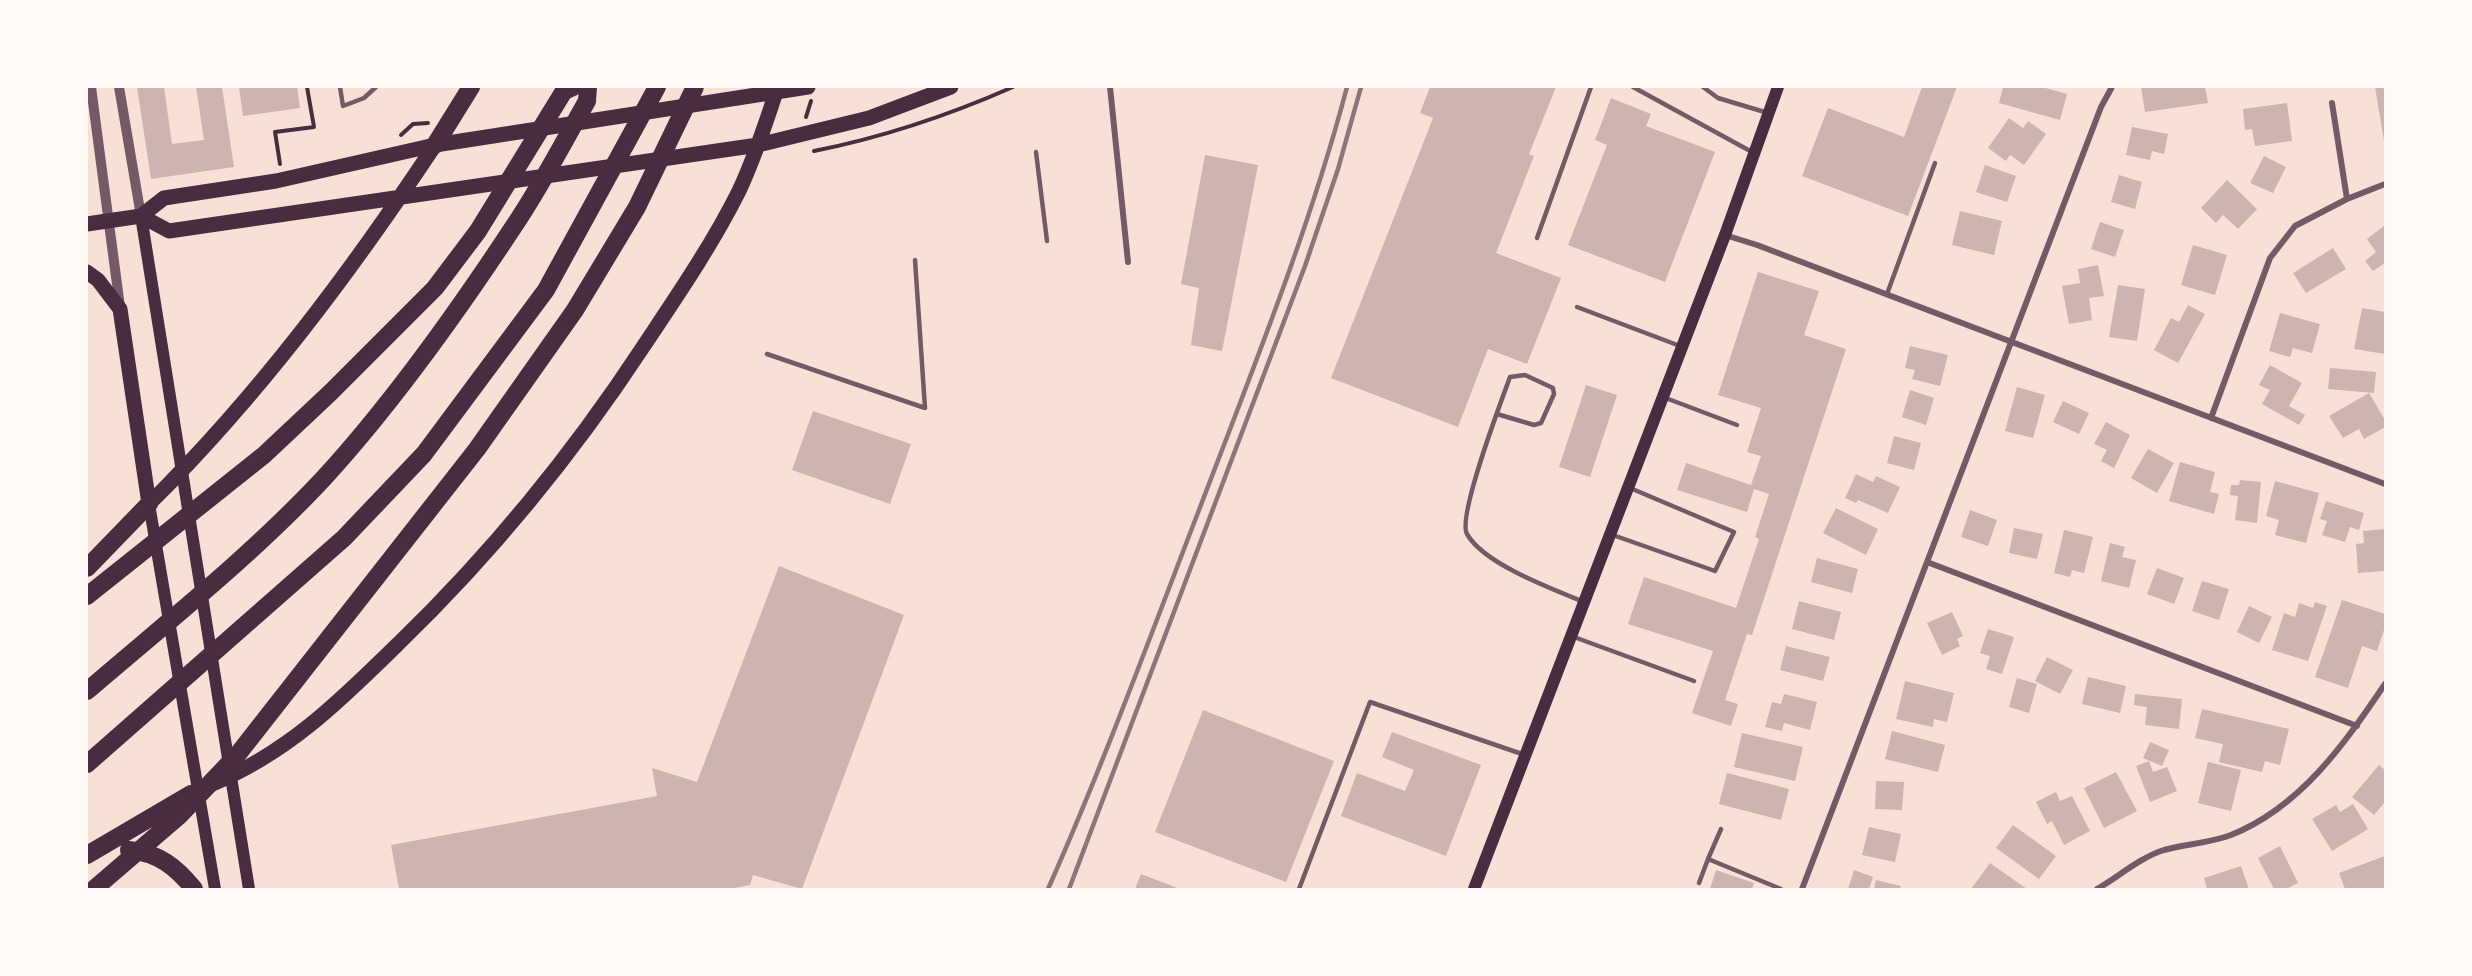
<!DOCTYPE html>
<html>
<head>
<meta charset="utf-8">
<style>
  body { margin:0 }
  #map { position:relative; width:2472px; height:976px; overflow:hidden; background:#f7e1d7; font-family:"Public Sans",sans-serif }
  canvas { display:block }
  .frame { position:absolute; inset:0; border:88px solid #fffaf5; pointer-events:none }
</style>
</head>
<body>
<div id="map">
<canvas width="2472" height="976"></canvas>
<div class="frame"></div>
</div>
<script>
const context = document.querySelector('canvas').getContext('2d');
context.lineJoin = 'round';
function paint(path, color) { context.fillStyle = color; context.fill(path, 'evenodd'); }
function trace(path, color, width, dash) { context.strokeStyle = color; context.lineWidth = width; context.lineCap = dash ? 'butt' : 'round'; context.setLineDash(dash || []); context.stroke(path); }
paint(new Path2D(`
  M 137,87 L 164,87 L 172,144 L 204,140 L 196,87 L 222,87 L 234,167 L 151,179 Z
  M 239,87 L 297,87 L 300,108 L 243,116 Z
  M 1430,87 L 1556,87 L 1529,154 L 1534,156 L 1496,253 L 1561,278 L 1527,364 L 1488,349 L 1458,427 L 1331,378 L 1433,118 L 1420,113 Z
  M 1922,87 L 1957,87 L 1908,216 L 1802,176 L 1828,108 L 1904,137 Z
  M 2003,87 L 2042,87 L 2067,94 L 2060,120 L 1999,103 Z
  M 2141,87 L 2205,87 L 2208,103 L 2145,112 Z
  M 2375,87 L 2385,87 L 2385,141 L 2384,141 Z
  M 1611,98 L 1651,114 L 1646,126 L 1715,152 L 1665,282 L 1568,245 L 1607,145 L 1595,140 Z
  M 2287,103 L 2292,141 L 2255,146 L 2252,129 L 2245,130 L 2243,109 Z
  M 2009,118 L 2023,128 L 2028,121 L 2046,134 L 2024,165 L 2010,155 L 2006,161 L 1988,148 Z
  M 2132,127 L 2168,134 L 2164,154 L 2152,151 L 2150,160 L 2126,155 Z
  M 1205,155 L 1258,165 L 1222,351 L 1191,345 L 1199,288 L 1181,284 Z
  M 2264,156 L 2286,167 L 2273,193 L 2250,183 Z
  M 1985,165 L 2016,176 L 2007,202 L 1976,192 Z
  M 2119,175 L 2142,182 L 2135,209 L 2111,202 Z
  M 2227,180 L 2257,209 L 2238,229 L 2223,215 L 2216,223 L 2201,208 Z
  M 1960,211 L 2002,221 L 1994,255 L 1952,245 Z
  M 2100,222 L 2124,230 L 2115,257 L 2091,249 Z
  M 2385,225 L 2385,263 L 2373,271 L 2365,261 L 2376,252 L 2367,239 Z
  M 2193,245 L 2227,255 L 2215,295 L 2181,285 Z
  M 2333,248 L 2346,269 L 2306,293 L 2293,273 Z
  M 2098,265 L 2104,296 L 2089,298 L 2092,320 L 2069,324 L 2062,286 L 2080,283 L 2078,269 Z
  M 1758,272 L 1819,291 L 1804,335 L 1846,349 L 1752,635 L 1747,634 L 1725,700 L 1738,704 L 1731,726 L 1692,713 L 1713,651 L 1628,624 L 1644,577 L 1736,608 L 1759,539 L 1755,537 L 1769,494 L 1754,489 L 1747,512 L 1677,490 L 1686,463 L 1751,485 L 1761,456 L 1747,452 L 1761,408 L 1718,395 Z
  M 2118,285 L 2145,289 L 2137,341 L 2109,337 Z
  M 2188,305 L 2205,314 L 2178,363 L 2154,350 L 2171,318 L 2179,322 Z
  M 2362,308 L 2385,312 L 2385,354 L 2354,349 Z
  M 2280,313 L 2320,324 L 2312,353 L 2293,348 L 2290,357 L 2269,351 Z
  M 1910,346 L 1948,355 L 1940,386 L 1912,379 L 1915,370 L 1905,368 Z
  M 2270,365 L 2302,383 L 2289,406 L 2305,415 L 2299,425 L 2262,404 L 2270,390 L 2259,385 Z
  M 2330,368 L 2376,372 L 2374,393 L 2328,389 Z
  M 1586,385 L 1617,395 L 1590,477 L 1559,467 Z
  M 2017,387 L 2045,395 L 2033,438 L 2005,431 Z
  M 1910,390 L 1934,398 L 1926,425 L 1902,417 Z
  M 2369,393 L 2385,420 L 2385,427 L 2364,439 L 2359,429 L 2343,438 L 2329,416 Z
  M 2063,401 L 2089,413 L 2079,434 L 2053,422 Z
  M 813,411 L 911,444 L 890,504 L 792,470 Z
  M 2106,422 L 2130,435 L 2114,468 L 2101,461 L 2107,450 L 2094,444 Z
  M 1894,436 L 1921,443 L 1914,470 L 1887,463 Z
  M 2148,449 L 2174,463 L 2157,493 L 2131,478 Z
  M 2180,462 L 2215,472 L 2210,492 L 2219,494 L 2214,514 L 2169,501 Z
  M 1856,474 L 1873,482 L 1876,476 L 1900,487 L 1888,513 L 1858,500 L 1856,503 L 1845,498 Z
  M 2240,480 L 2261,482 L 2257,523 L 2235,520 L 2238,496 L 2230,495 L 2231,485 L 2239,485 Z
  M 2275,481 L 2319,493 L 2306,543 L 2275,535 L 2279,520 L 2266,516 Z
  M 2326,501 L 2364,513 L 2359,530 L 2350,527 L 2345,542 L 2322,535 L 2327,521 L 2320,519 Z
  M 1836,508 L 1878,529 L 1866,555 L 1823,533 Z
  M 1970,510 L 1997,520 L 1988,546 L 1961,537 Z
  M 2014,528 L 2043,534 L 2037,559 L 2009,553 Z
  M 2385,529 L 2385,571 L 2358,573 L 2356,544 L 2364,543 L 2363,531 Z
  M 2064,530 L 2093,537 L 2084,573 L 2072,570 L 2070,577 L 2054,573 Z
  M 2110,543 L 2125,547 L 2122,557 L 2136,560 L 2129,588 L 2101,581 Z
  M 1817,558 L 1858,569 L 1852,593 L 1811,582 Z
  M 779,566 L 904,615 L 802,889 L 753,875 L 750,885 L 729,889 L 399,889 L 391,845 L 657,796 L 652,768 L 697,782 Z
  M 2157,568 L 2184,578 L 2174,604 L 2147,594 Z
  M 2202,581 L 2229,589 L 2219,620 L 2192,611 Z
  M 2342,600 L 2385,614 L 2385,627 L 2377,651 L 2362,646 L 2348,688 L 2315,677 Z
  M 1799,601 L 1841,612 L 1834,640 L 1792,629 Z
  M 2315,602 L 2327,606 L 2308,661 L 2272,650 L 2284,613 L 2295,617 L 2299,603 L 2313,608 Z
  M 2249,606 L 2272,617 L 2259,643 L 2237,632 Z
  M 1952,612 L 1963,636 L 1957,639 L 1960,646 L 1942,655 L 1927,623 Z
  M 1988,629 L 2014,637 L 2002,674 L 1986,669 L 1990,656 L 1980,653 Z
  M 1786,646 L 1830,657 L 1823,681 L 1780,670 Z
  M 2047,657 L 2073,670 L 2060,694 L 2035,681 Z
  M 2088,677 L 2126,686 L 2120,713 L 2082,704 Z
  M 2017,678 L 2037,684 L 2029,713 L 2009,707 Z
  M 1905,681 L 1954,693 L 1947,722 L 1934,719 L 1933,727 L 1896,719 Z
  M 1784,694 L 1817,702 L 1810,730 L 1784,723 L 1782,731 L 1765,727 L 1772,702 L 1781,704 Z
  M 2135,694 L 2182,699 L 2179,729 L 2145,725 L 2147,707 L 2134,705 Z
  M 2202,709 L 2289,729 L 2280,765 L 2265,761 L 2262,772 L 2219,762 L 2223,744 L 2195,738 Z
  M 1203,710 L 1334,761 L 1286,882 L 1155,832 Z
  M 1892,731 L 1945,745 L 1938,772 L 1885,759 Z
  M 1392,732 L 1481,765 L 1446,856 L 1341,816 L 1357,773 L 1405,791 L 1414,770 L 1382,757 Z
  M 1742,733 L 1803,747 L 1795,781 L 1734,767 Z
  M 2150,742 L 2169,750 L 2162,766 L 2143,758 Z
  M 2149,761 L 2153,772 L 2167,767 L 2177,791 L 2150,802 L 2136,766 Z
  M 2208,762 L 2241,770 L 2231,811 L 2198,803 Z
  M 2379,765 L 2385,770 L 2385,802 L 2374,815 L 2352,797 Z
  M 2116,772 L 2137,811 L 2104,828 L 2084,788 Z
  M 1727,773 L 1789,789 L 1781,820 L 1719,804 Z
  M 1876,781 L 1904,782 L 1902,810 L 1875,809 Z
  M 2056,792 L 2060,801 L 2072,796 L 2090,831 L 2064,845 L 2052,821 L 2047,824 L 2036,802 Z
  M 2353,804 L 2368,829 L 2332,851 L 2312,819 L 2336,805 L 2340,812 Z
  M 2013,825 L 2056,856 L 2039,879 L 1996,848 Z
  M 1869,827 L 1901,834 L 1895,862 L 1862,855 Z
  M 2280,846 L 2298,883 L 2286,889 L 2274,889 L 2258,858 Z
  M 2385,856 L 2385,889 L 2345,889 L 2339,873 Z
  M 1990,863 L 2027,889 L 1971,889 Z
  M 2241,866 L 2249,889 L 2207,889 L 2204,878 Z
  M 1716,870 L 1754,883 L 1752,889 L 1710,889 Z
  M 1854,870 L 1873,877 L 1869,889 L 1848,889 Z
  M 1141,874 L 1180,889 L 1135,889 Z
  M 1876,880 L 1901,886 L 1900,889 L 1874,889 Z`), '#ccb4b1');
trace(new Path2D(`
  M 806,117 L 811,101
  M 401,135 L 413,124 L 428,123
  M 814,151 C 885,137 947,116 1013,87
  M 280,164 L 275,132 L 314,127 L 307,87`), '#4a2c40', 4);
trace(new Path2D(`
  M 340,87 L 343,106 L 364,98 L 376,87
  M 1633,87 L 1752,152
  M 1703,87 L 1718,98 L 1768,113
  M 1036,152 L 1047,241
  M 1537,238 L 1591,87
  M 1887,294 L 1935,163
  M 1577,307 L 1680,346
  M 767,354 L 925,408 L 915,260
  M 1663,397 L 1737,425
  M 1497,414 L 1534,425 L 1541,423 L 1554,394 L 1553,388 L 1525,375 L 1510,377 C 1501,402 1457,517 1467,534 C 1484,564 1552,589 1584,602
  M 1610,534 L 1715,571 L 1734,532 L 1630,488
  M 1574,637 L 1694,681
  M 1708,859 L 1721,829
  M 1699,883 L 1708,859 L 1781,889
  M 1299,889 L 1370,702 L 1525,755`), '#755966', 4.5);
trace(new Path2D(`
  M 1110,87 L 1128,262
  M 2332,103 L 2347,199
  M 1725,235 L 1757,245 L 2385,484
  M 2211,418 L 2270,258 L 2295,226 L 2347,199 L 2385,184
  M 1927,562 L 2357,726
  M 1802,889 L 2101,107 L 2112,87
  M 2097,889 C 2118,877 2141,857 2164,850 C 2186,844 2210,843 2231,835 C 2301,807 2345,743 2385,684`), '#755966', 6);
trace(new Path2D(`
  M 91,87 L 120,307
  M 119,87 L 141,216`), '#755966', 10);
trace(new Path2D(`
  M 141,216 L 249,889
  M 149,504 L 215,889
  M 1474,889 L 1725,235 L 1778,87`), '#4a2c40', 12);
trace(new Path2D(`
  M 141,216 L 169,231 L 758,145 L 869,118 L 951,87
  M 87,224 L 141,216 L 164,198 L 276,181 L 435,145 L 808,87
  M 87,272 L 98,280 L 120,309 L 149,504
  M 149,504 C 258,396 350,273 435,145
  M 210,785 C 287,754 341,700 399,643 C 492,553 572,455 643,347 C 677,296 712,245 739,191 C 754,159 765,126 776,92`), '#4a2c40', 15);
trace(new Path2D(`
  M 776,92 L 778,87
  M 435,145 L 471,87
  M 87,568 L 149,504
  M 87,596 L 264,455 L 330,393 L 435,288 L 478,231 L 564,91 L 573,87
  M 87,691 C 166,623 251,556 323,479 C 391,405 458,311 514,226 C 541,186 563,143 587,101 L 588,87
  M 87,764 L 344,538 L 424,454 L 546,290 L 657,87
  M 129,850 C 159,853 176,867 194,889
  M 87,855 L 191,794
  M 94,889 L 179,816 L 238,754 L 477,449 L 575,310 L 637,207 L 695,87`), '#4a2c40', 18);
trace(new Path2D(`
  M 1048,889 C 1103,765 1150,637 1199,510 C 1252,371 1309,231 1347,87
  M 1069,889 L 1305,266 L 1338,169 L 1361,87`), '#8f747c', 4.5);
</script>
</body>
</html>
